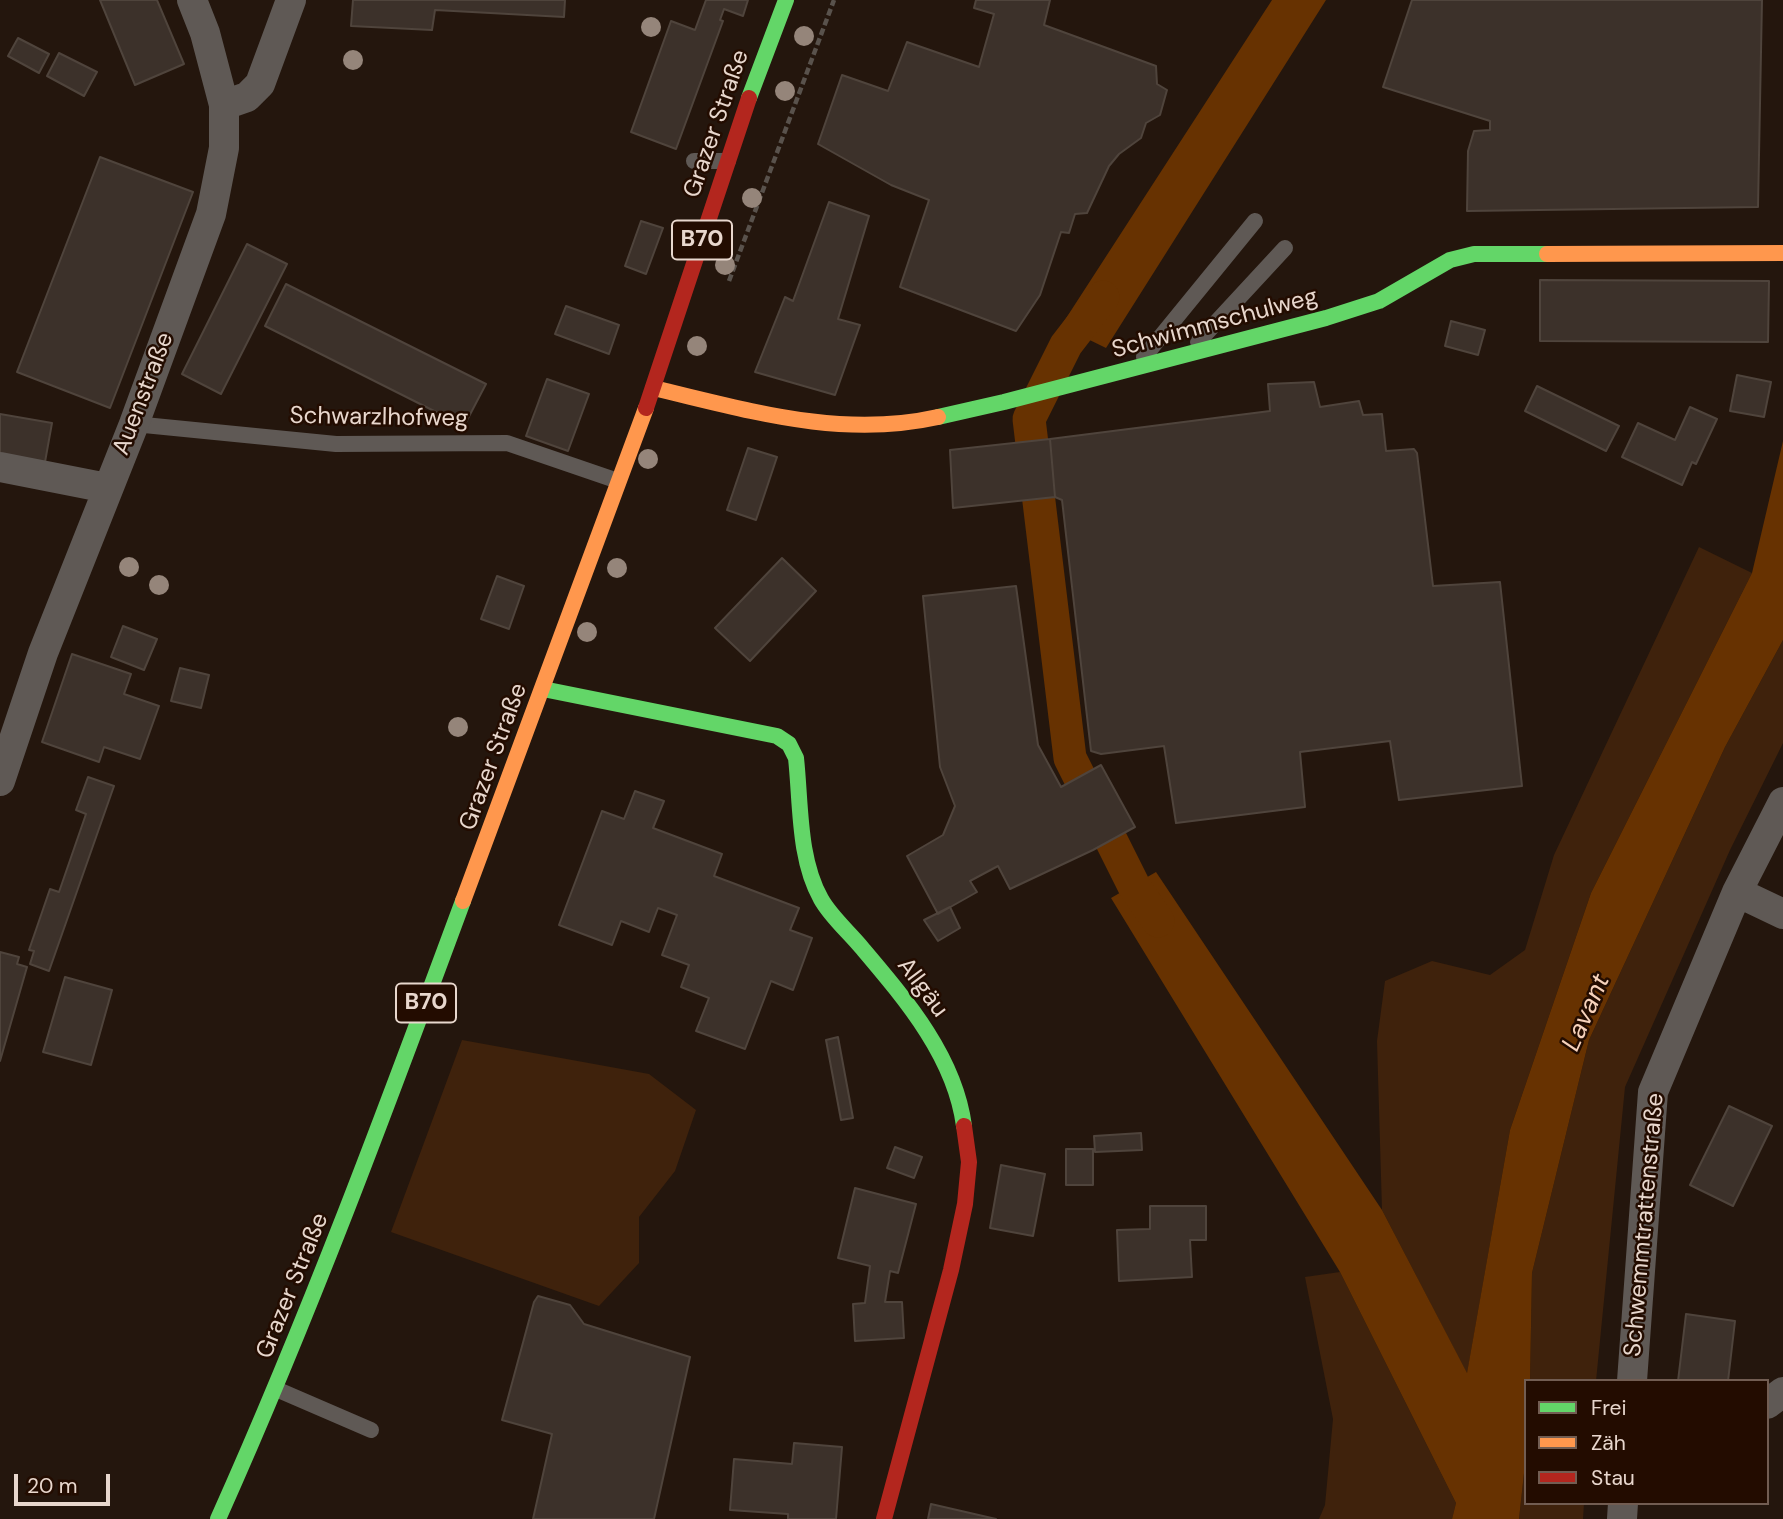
<!DOCTYPE html>
<html>
<head>
<meta charset="utf-8">
<style>
  body { margin:0 }
  #map { position:relative; width:1783px; height:1519px; overflow:hidden; background:#24160d; font-family:"DM Sans",sans-serif }
  canvas { display:block }
  .legend { position:absolute; left:1524px; top:1379px; width:245px; height:126px; box-sizing:border-box; background:#230c00; border:2px solid #725d52; margin:0; padding:9px 12px; list-style:none; font-size:21px; color:#e8d7cd }
  .legend li { display:flex; align-items:center; gap:14px; height:35px }
  .legend b { width:35px; border:2px solid #725d52 }
  .scale { position:absolute; left:14px; top:1474px; width:96px; height:32px; box-sizing:border-box; border:4px solid #e8d7cd; border-top:0; padding-left:9px; font-size:21px; line-height:24px; white-space:nowrap; color:#e8d7cd; -webkit-text-stroke:5px #230c00; paint-order:stroke }
</style>
</head>
<body>
<div id="map">
<canvas width="1783" height="1519"></canvas>
<ul class="legend">
<li><b style="height:9px;background:#63d668"></b>Frei</li>
<li><b style="height:9px;background:#ff974d"></b>Zäh</li>
<li><b style="height:9px;background:#b3261e"></b>Stau</li>
</ul>
<div class="scale">20 m</div>
</div>
<script>
const context = document.querySelector('canvas').getContext('2d');
context.lineJoin = 'round';
function paint(path, color) { context.fillStyle = color; context.fill(path, 'evenodd'); }
function trace(path, color, width, dash) { context.strokeStyle = color; context.lineWidth = width; context.lineCap = dash ? 'butt' : 'round'; context.setLineDash(dash || []); context.stroke(path); }
function write(font, color, halo, rows, align = 'center') {
  context.font = font + ' "DM Sans",sans-serif'; context.lineWidth = 5; context.setLineDash([]); context.textBaseline = 'middle'; context.strokeStyle = halo; context.fillStyle = color; for (const [text, x, y, turn = 0] of rows) {
    context.save(); context.translate(x, y); context.rotate((+turn || 0) * Math.PI / 180); context.textAlign = isNaN(turn) ? turn : align; if (halo) context.strokeText(text, 0, 0); context.fillText(text, 0, 0); context.restore();
  }
}
paint(new Path2D(`
  M 1699,547 L 1752,573 L 1591,893 L 1510,1130 L 1467,1374 L 1382,1210 L 1377,1041 L 1385,981 L 1432,961 L 1490,975 L 1525,950 L 1554,855 Z
  M 1783,640 L 1783,743 L 1730,850 L 1625,1087 L 1596,1381 L 1530,1381 L 1532,1273 L 1589,1040 L 1725,747 Z
  M 462,1040 L 649,1074 L 696,1110 L 675,1171 L 639,1217 L 639,1263 L 599,1306 L 391,1232 Z
  M 1340,1272 L 1456,1503 L 1452,1519 L 1319,1519 L 1325,1505 L 1333,1419 L 1305,1277 Z
  M 1526,1455 L 1526,1503 L 1584,1503 L 1583,1519 L 1519,1519 Z`), '#3f220c');
paint(new Path2D(`
  M 1272,0 L 1326,0 L 1106,348 L 1061,326 Z
  M 1783,441 L 1783,640 L 1725,747 L 1589,1040 L 1532,1273 L 1530,1381 L 1526,1381 L 1526,1455 L 1519,1519 L 1452,1519 L 1456,1503 L 1340,1272 L 1111,898 L 1156,872 L 1382,1210 L 1467,1373 L 1510,1130 L 1591,893 L 1752,573 Z`), '#673201');
trace(new Path2D(`
  M 1103,297 L 1066,345 L 1029,419 L 1070,758 L 1134,886 L 1158,921`), '#673201', 33);
const building = new Path2D(`
  M 100,0 L 157,0 L 184,64 L 135,85 Z
  M 353,0 L 565,0 L 564,17 L 435,10 L 432,30 L 351,26 Z
  M 706,0 L 748,0 L 743,16 L 724,9 L 720,20 L 723,21 L 676,149 L 631,132 L 671,21 L 695,30 Z
  M 976,0 L 1050,0 L 1044,25 L 1156,66 L 1157,84 L 1167,90 L 1160,115 L 1146,123 L 1141,138 L 1119,154 L 1109,166 L 1087,213 L 1075,214 L 1069,233 L 1061,232 L 1040,295 L 1016,331 L 900,287 L 929,200 L 891,185 L 818,144 L 842,75 L 888,91 L 907,42 L 979,67 L 994,14 L 974,8 Z
  M 1412,0 L 1762,0 L 1758,207 L 1467,211 L 1468,151 L 1474,131 L 1490,130 L 1490,121 L 1383,87 Z
  M 18,38 L 49,54 L 39,73 L 8,56 Z
  M 59,53 L 97,72 L 84,96 L 47,76 Z
  M 100,157 L 193,192 L 110,408 L 17,372 Z
  M 829,202 L 869,216 L 838,319 L 860,325 L 835,395 L 755,372 L 785,297 L 793,301 Z
  M 641,221 L 663,228 L 646,274 L 625,266 Z
  M 247,244 L 287,264 L 221,394 L 182,374 Z
  M 1540,280 L 1769,281 L 1768,342 L 1540,341 Z
  M 286,284 L 486,384 L 464,426 L 265,326 Z
  M 566,306 L 619,325 L 609,354 L 555,334 Z
  M 1451,321 L 1485,330 L 1478,355 L 1445,346 Z
  M 1737,375 L 1771,382 L 1764,417 L 1730,411 Z
  M 547,379 L 589,394 L 568,451 L 526,436 Z
  M 1314,382 L 1320,407 L 1359,401 L 1363,415 L 1382,414 L 1386,451 L 1414,449 L 1417,453 L 1433,586 L 1500,582 L 1522,786 L 1399,800 L 1390,741 L 1300,752 L 1305,807 L 1176,823 L 1164,746 L 1101,754 L 1091,751 L 1062,500 L 1055,497 L 1050,439 L 1270,411 L 1268,384 Z
  M 1537,386 L 1619,426 L 1606,451 L 1525,411 Z
  M 1690,407 L 1717,419 L 1696,464 L 1692,462 L 1682,485 L 1622,457 L 1638,423 L 1675,440 Z
  M 0,414 L 52,423 L 45,462 L 0,454 Z
  M 1050,439 L 1055,497 L 953,508 L 950,450 Z
  M 748,448 L 777,457 L 756,520 L 727,510 Z
  M 782,558 L 816,591 L 750,661 L 715,628 Z
  M 497,576 L 524,586 L 509,629 L 481,619 Z
  M 1016,586 L 1038,745 L 1061,787 L 1101,765 L 1135,827 L 1093,850 L 1010,889 L 998,866 L 970,881 L 977,892 L 938,914 L 907,856 L 943,835 L 955,806 L 940,767 L 923,596 Z
  M 123,626 L 157,639 L 144,670 L 111,657 Z
  M 72,654 L 131,674 L 124,694 L 159,706 L 140,759 L 104,747 L 99,762 L 42,742 Z
  M 180,668 L 209,675 L 201,708 L 171,701 Z
  M 88,777 L 114,786 L 49,971 L 30,964 L 34,951 L 29,950 L 50,889 L 59,892 L 86,814 L 76,810 Z
  M 635,791 L 664,801 L 653,828 L 722,854 L 714,876 L 799,908 L 790,930 L 812,938 L 793,990 L 771,981 L 745,1049 L 696,1031 L 709,998 L 681,987 L 689,965 L 662,955 L 677,915 L 658,908 L 649,932 L 621,921 L 612,945 L 559,925 L 602,811 L 624,819 Z
  M 950,907 L 960,928 L 938,941 L 924,920 Z
  M 0,952 L 19,957 L 17,964 L 27,967 L 0,1061 Z
  M 65,977 L 112,990 L 91,1065 L 43,1052 Z
  M 838,1037 L 853,1118 L 841,1120 L 826,1040 Z
  M 1729,1106 L 1772,1126 L 1733,1206 L 1690,1185 Z
  M 1141,1133 L 1142,1150 L 1095,1152 L 1094,1136 Z
  M 895,1147 L 922,1157 L 914,1178 L 887,1168 Z
  M 1066,1149 L 1093,1149 L 1093,1185 L 1066,1185 Z
  M 1001,1165 L 1045,1174 L 1033,1236 L 990,1228 Z
  M 855,1188 L 916,1204 L 898,1273 L 890,1271 L 885,1302 L 902,1302 L 904,1338 L 855,1341 L 853,1304 L 865,1303 L 870,1266 L 838,1258 Z
  M 1150,1206 L 1206,1206 L 1206,1240 L 1190,1240 L 1192,1277 L 1119,1281 L 1117,1230 L 1150,1229 Z
  M 538,1296 L 570,1305 L 584,1324 L 690,1357 L 654,1519 L 533,1519 L 552,1434 L 502,1420 L 534,1302 Z
  M 1686,1314 L 1735,1321 L 1728,1381 L 1678,1381 Z
  M 794,1443 L 842,1447 L 836,1519 L 788,1519 L 788,1514 L 730,1510 L 734,1459 L 792,1464 Z
  M 931,1504 L 996,1519 L 928,1519 Z`);
paint(building, '#3c312a');
trace(building, '#4f443c', 2);
trace(new Path2D(`
  M 729,281 L 834,0`), '#59524c', 4.5, [7, 3.5]);
trace(new Path2D(`
  M 694,161 L 728,161
  M 1198,342 L 1285,248
  M 1144,357 L 1255,221
  M 134,424 L 336,444 L 507,443 L 618,481
  M 276,1389 L 371,1430`), '#5f5955', 16);
trace(new Path2D(`
  M 224,105 L 247,97 L 260,84 L 291,0
  M 0,467 L 107,488
  M 0,781 L 43,653 L 134,424 L 211,214 L 224,148 L 224,105 L 205,33 L 192,0
  M 1737,892 L 1783,914
  M 1632,1381 L 1653,1092 L 1737,892 L 1783,802
  M 1767,1404 L 1783,1392
  M 1622,1519 L 1623,1503`), '#5f5955', 30);
trace(new Path2D(`
  M 749,98 L 786,0
  M 938,417 L 1004,402 L 1326,318 L 1379,301 L 1450,260 L 1474,254 L 1547,254
  M 543,689 L 777,736 L 789,744 L 796,758 C 801,804 798,858 821,899 C 831,917 849,932 862,948 C 906,1000 955,1057 964,1126
  M 218,1519 C 309,1316 386,1109 463,901`), '#63d668', 16);
trace(new Path2D(`
  M 1547,254 L 1783,253
  M 653,388 C 748,410 840,439 938,417
  M 463,901 L 646,408`), '#ff974d', 16);
trace(new Path2D(`
  M 646,408 L 749,98
  M 884,1519 L 951,1270 L 965,1204 L 969,1162 L 964,1126`), '#b3261e', 16);
context.fillStyle = '#95857a';
for (const [x, y] of [
  [651,27],
  [804,36],
  [353,60],
  [785,91],
  [752,198],
  [725,265],
  [697,346],
  [648,459],
  [129,567],
  [617,568],
  [159,585],
  [587,632],
  [458,727]
]) { context.beginPath(); context.arc(x, y, 10, 0, 2 * Math.PI); context.fill(); }
for (const [x, y, w] of [
  [702,240,60],
  [426,1003,60]
]) { const box = new Path2D(); box.roundRect(x - w / 2, y - 19.5, w, 39, 5); context.fillStyle = '#230c00'; context.fill(box); trace(box, '#e8d7cd', 2); }
write('bold 23px', '#e8d7cd', null, [
  ["B70",702,240],
  ["B70",426,1003]
]);
write('24px', '#e8d7cd', '#230c00', [
  ["Grazer Straße",717,124,-71],
  ["Schwimmschulweg",1215,324,-15],
  ["Auenstraße",144,394,-69],
  ["Schwarzlhofweg",379,418,1],
  ["Grazer Straße",494,757,-70],
  ["Allgäu",922,988,53],
  ["Schwemmtrattenstraße",1645,1225,-85],
  ["Grazer Straße",293,1286,-68]
]);
write('italic 26px', '#f7d2bb', '#230c00', [
  ["Lavant",1587,1013,-66]
]);
</script>
</body>
</html>
